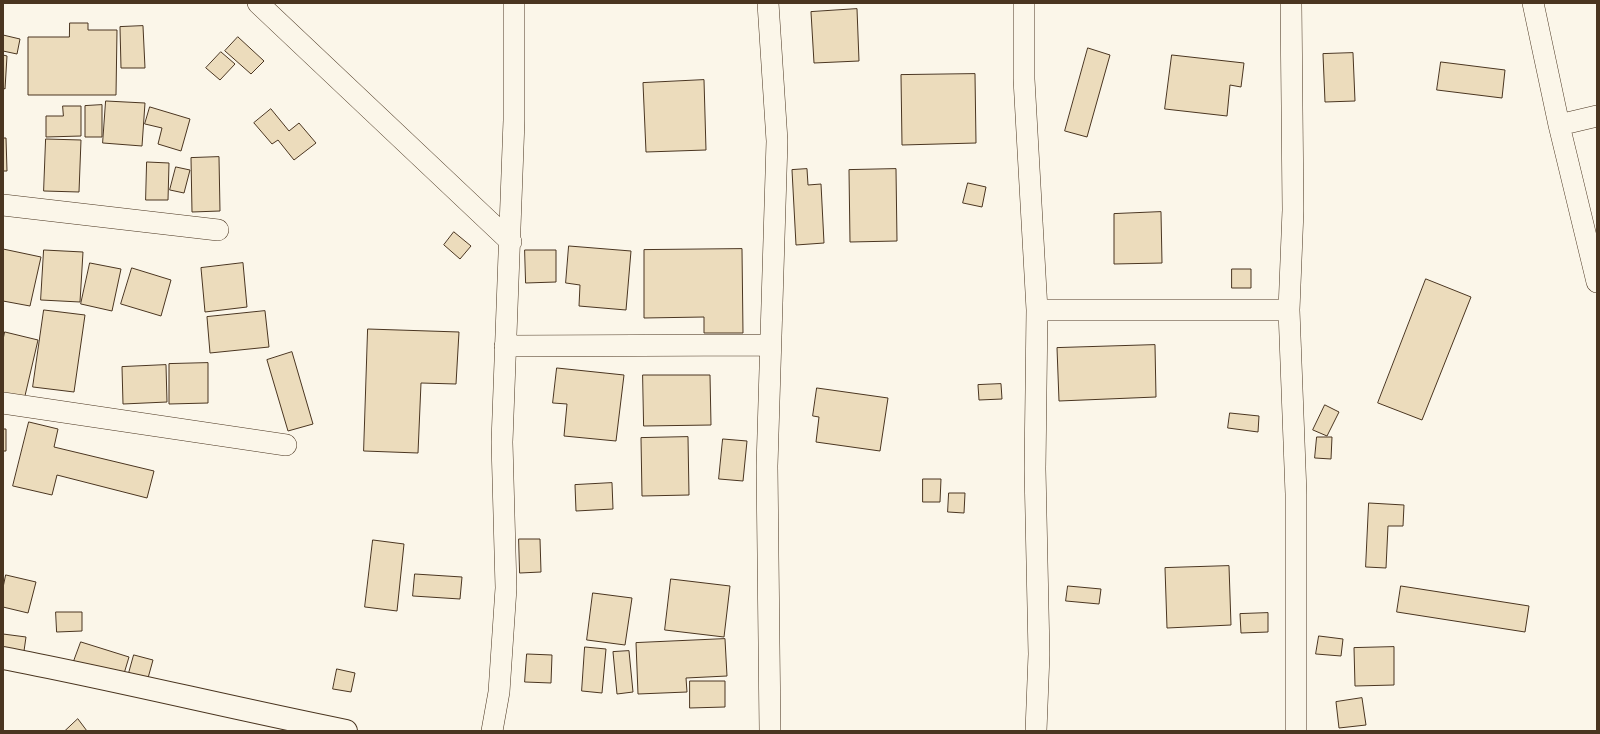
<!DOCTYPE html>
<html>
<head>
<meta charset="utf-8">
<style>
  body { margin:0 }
  #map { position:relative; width:1600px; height:734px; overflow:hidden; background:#fbf6e9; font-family:"Crimson Pro",serif }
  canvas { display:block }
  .frame { position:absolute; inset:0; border:4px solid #4a3520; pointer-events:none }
</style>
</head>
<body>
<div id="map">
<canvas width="1600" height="734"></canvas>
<div class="frame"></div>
</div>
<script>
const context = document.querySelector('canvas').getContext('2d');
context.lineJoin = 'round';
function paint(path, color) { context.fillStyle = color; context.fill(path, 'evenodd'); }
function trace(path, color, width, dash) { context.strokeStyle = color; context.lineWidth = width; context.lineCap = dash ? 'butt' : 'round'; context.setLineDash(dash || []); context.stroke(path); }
const building = new Path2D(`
  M 857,9 L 859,61 L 814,63 L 811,12 Z
  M 70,23 L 88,23 L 88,30 L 117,30 L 116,95 L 28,95 L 28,37 L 69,37 Z
  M 143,26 L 145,68 L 121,68 L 120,27 Z
  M 3,35 L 20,39 L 17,54 L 3,51 Z
  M 238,37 L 264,61 L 251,74 L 225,51 Z
  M 1088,48 L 1110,55 L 1087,137 L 1065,131 Z
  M 221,52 L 235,64 L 220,80 L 206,68 Z
  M 1353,53 L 1355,101 L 1325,102 L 1323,54 Z
  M 3,55 L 7,56 L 5,89 L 3,88 Z
  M 1172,55 L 1244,63 L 1241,87 L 1230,85 L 1227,116 L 1165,109 Z
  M 1441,62 L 1505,70 L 1502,98 L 1437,90 Z
  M 975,74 L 976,143 L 902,145 L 901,75 Z
  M 704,80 L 706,150 L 646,152 L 643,83 Z
  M 106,101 L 145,103 L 142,146 L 103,143 Z
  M 102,105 L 102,137 L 85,137 L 85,106 Z
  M 63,106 L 81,106 L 81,136 L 46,137 L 46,116 L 63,116 Z
  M 150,107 L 190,119 L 181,151 L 158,144 L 162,128 L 145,124 Z
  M 271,109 L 289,131 L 299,123 L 316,143 L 294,160 L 278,140 L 272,144 L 254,123 Z
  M 3,138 L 6,138 L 7,171 L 3,171 Z
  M 46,139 L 81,140 L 79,192 L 44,191 Z
  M 219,157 L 220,211 L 192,212 L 191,158 Z
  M 147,162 L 169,163 L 168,200 L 146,200 Z
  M 176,167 L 190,170 L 184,193 L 170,190 Z
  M 807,169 L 808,185 L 821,184 L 824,243 L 796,245 L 792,170 Z
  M 896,169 L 897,241 L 850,242 L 849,170 Z
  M 968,183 L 986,187 L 982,207 L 963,203 Z
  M 1161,212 L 1162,263 L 1114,264 L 1114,214 Z
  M 454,232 L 471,246 L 460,259 L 444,245 Z
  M 569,246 L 631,251 L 626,310 L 579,306 L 580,285 L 566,283 Z
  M 3,249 L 41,257 L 30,306 L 3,301 Z
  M 742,249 L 743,333 L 704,333 L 704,317 L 644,318 L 644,250 Z
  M 44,250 L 83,252 L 80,302 L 41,300 Z
  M 525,250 L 556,250 L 556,282 L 526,283 Z
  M 90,263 L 121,269 L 112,311 L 81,304 Z
  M 243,263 L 247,307 L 205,312 L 201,268 Z
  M 132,268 L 171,280 L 161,316 L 121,304 Z
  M 1232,269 L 1251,269 L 1251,288 L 1232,288 Z
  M 1426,279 L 1471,297 L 1422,420 L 1378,403 Z
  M 44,310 L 85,315 L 74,392 L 33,387 Z
  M 265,311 L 269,347 L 210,353 L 207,317 Z
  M 368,329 L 459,332 L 456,384 L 421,383 L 418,453 L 364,451 Z
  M 5,332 L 38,340 L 24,400 L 3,395 L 3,340 Z
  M 1155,345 L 1156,397 L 1059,401 L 1057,348 Z
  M 292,352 L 313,424 L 288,431 L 267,360 Z
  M 208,363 L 208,403 L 169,404 L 169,364 Z
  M 166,365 L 167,402 L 123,404 L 122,367 Z
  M 557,368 L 624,375 L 616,441 L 564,436 L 567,404 L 553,403 Z
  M 643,375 L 710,375 L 711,425 L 644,426 Z
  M 1001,384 L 1002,399 L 979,400 L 978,385 Z
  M 817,388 L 888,398 L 880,451 L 816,442 L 819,417 L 813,416 Z
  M 1325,405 L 1339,412 L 1327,436 L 1313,430 Z
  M 1230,413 L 1259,416 L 1258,432 L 1228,428 Z
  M 29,422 L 58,429 L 54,447 L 154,471 L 147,498 L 57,475 L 52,495 L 13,486 Z
  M 3,429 L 6,429 L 6,451 L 3,451 Z
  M 688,437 L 689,495 L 642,496 L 641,438 Z
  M 1317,437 L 1332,437 L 1331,459 L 1315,458 Z
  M 723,439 L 747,441 L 743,481 L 719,479 Z
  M 923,479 L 941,479 L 940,502 L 923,502 Z
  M 612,483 L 613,509 L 576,511 L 575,485 Z
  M 949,493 L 965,493 L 964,513 L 948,512 Z
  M 1369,503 L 1404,505 L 1403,526 L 1388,526 L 1386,568 L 1366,567 Z
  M 519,539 L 540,539 L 541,572 L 520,573 Z
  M 373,540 L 404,544 L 397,611 L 365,607 Z
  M 1229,566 L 1231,625 L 1167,628 L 1165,568 Z
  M 415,574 L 462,577 L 460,599 L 413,596 Z
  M 6,575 L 36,582 L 28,613 L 3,607 L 3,588 Z
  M 671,579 L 730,586 L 724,637 L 665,630 Z
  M 1068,586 L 1101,589 L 1099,604 L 1066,601 Z
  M 1401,586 L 1529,606 L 1525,632 L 1397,612 Z
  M 593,593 L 632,598 L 625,645 L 587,640 Z
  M 56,612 L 82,612 L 82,631 L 57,632 Z
  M 1268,613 L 1268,632 L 1241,633 L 1240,614 Z
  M 3,634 L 26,637 L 24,651 L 3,648 Z
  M 1319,636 L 1343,639 L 1341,656 L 1316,654 Z
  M 725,639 L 727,676 L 686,678 L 687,692 L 638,694 L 636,643 Z
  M 81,642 L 129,657 L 123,677 L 74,661 Z
  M 585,647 L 606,649 L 602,693 L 582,691 Z
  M 1394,647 L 1394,685 L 1355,686 L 1354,648 Z
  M 629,651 L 633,692 L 617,694 L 613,652 Z
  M 527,654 L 552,655 L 551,683 L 525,682 Z
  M 134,655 L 153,660 L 148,678 L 129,673 Z
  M 337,669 L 355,673 L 351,692 L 333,689 Z
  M 690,681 L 725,681 L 725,707 L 690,708 Z
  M 1362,698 L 1366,725 L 1339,728 L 1336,702 Z
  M 78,719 L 87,731 L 65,731 Z`);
paint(building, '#ecdcbc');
trace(building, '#4a3520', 1);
const minor = new Path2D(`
  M 258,3 L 511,242
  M 768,3 L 777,141 L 767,466 L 770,731
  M 1024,3 L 1024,79 L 1037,310 L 1035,469 L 1039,654 L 1036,731
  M 1291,3 L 1293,210 L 1289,310 L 1296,494 L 1296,731
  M 1533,3 L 1559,125 L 1597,282
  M 1559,125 L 1597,116
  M 3,205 L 218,230
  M 1037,310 L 1289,310
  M 505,346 L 770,345
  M 3,403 L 286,445
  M 492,731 L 499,692 L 506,588 L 502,442 L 514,120 L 514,3`);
const secondary = new Path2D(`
  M 3,658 C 118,680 231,708 346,731`);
trace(minor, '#4a3520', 22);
trace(secondary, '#4a3520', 24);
trace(minor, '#fbf6e9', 21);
trace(secondary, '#fbf6e9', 22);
</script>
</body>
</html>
